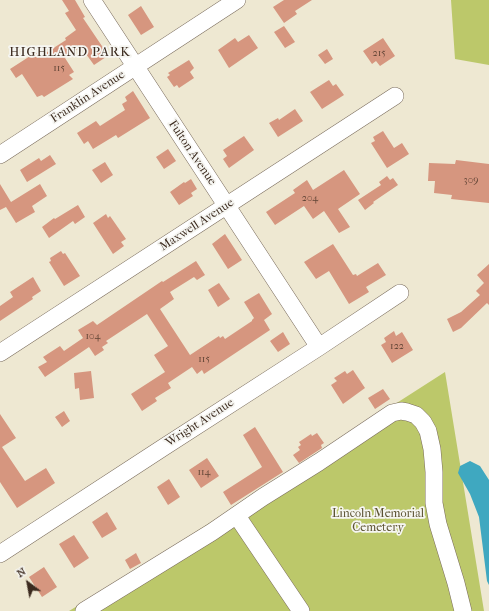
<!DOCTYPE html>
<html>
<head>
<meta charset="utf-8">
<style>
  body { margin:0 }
  #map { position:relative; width:489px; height:611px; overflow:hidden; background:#eee8d2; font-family:"IM FELL French Canon",serif }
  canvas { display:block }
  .north { position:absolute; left:8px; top:563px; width:40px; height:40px; -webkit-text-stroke:3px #f6f6f2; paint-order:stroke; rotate:328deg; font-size:11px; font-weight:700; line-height:16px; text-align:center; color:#3b2a1e }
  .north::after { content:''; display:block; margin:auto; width:14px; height:18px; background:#3b2a1e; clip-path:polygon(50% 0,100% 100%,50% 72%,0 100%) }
</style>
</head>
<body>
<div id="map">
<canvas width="489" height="611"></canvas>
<div class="north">N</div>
</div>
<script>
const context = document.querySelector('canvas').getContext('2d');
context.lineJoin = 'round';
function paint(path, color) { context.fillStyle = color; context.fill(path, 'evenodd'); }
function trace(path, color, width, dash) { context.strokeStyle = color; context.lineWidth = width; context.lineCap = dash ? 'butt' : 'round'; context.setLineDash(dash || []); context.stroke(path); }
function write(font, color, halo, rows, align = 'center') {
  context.font = font + ' "IM FELL French Canon",serif'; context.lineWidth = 3.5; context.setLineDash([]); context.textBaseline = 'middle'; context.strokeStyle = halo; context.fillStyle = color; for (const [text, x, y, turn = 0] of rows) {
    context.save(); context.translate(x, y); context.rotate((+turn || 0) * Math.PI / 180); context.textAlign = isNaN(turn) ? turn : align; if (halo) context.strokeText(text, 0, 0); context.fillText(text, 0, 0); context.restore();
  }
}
paint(new Path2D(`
  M 451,0 L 489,0 L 489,65 L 455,59 Z
  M 445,372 L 484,611 L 69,611 L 127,576 Z`), '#bcc86a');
paint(new Path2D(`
  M 470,461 L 480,466 L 489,480 L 489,585 L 487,581 L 479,517 L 470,494 L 458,473 L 460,466 Z`), '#3fa8c0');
paint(new Path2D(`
  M 62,0 L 75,0 L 85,17 L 83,18 L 106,52 L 104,53 L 106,57 L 94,65 L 81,47 L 65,58 L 74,72 L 69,75 L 73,79 L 44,97 L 42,95 L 37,97 L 22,74 L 16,78 L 10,69 L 38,51 L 41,56 L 66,40 L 65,38 L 76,30 L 65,13 L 69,11 Z
  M 284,0 L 312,0 L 295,11 L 297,14 L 284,23 L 273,7 Z
  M 141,6 L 154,27 L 141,35 L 128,15 Z
  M 284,26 L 295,42 L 285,48 L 274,32 Z
  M 249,35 L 258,48 L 229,68 L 218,50 L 235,38 L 238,42 Z
  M 383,38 L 395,56 L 380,66 L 376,61 L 372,64 L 363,51 Z
  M 327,49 L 333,59 L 325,64 L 318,55 Z
  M 189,60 L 194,68 L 190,72 L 194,78 L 179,88 L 177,85 L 174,87 L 167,77 L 170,75 L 168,73 Z
  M 329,80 L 333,86 L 336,84 L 344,95 L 322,109 L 310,92 Z
  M 133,91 L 150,118 L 118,138 L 116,135 L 93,149 L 88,141 L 84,144 L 77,133 L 96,121 L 100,126 L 125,110 L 122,104 L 127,101 L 125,97 Z
  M 295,109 L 303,121 L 278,137 L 269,123 L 278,118 L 279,120 Z
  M 383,131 L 394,148 L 402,143 L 409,154 L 387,168 L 371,143 L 375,141 L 373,137 Z
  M 244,136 L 254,150 L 229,168 L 223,159 L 227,156 L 223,150 Z
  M 168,149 L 176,161 L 164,169 L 156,157 Z
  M 50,155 L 56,164 L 27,182 L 20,170 L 39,158 L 41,161 Z
  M 456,160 L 489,164 L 489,203 L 451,199 L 452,195 L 434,193 L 435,181 L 428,181 L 429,163 L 455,164 Z
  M 105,162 L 113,175 L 101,183 L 92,170 Z
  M 344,170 L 360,194 L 338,209 L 350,227 L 339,233 L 324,211 L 313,219 L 304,206 L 275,225 L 266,212 L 295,193 L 293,190 L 307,180 L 313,190 Z
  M 387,176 L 390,180 L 393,178 L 398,185 L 373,202 L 374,203 L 365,210 L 358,200 L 381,185 L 379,182 Z
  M 191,179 L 197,189 L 191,193 L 193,196 L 179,205 L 170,192 L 184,182 L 185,183 Z
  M 0,184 L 11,202 L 40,184 L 47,196 L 32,206 L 35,212 L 16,223 L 6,207 L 0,210 Z
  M 78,205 L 85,217 L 75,224 L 73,221 L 49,238 L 42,227 L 54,218 L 55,219 Z
  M 106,214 L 108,218 L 110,216 L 126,239 L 121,242 L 124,246 L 113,254 L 93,223 Z
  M 225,234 L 242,260 L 228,269 L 212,244 Z
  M 333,244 L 353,275 L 356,274 L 357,276 L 378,263 L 386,275 L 366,287 L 369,292 L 349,304 L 329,271 L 316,279 L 304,262 Z
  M 61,251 L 63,254 L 65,253 L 80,276 L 64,286 L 49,262 L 51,261 L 50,258 Z
  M 196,261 L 205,275 L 197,280 L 194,277 L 170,292 L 174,299 L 160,309 L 190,355 L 219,336 L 220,338 L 223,336 L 225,339 L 252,321 L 252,320 L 254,318 L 244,302 L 259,293 L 272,314 L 264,320 L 270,330 L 204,374 L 202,370 L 197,374 L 192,367 L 168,383 L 171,388 L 155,398 L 157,401 L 142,411 L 131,394 L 165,372 L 154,355 L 168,346 L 147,314 L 106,341 L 108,343 L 102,347 L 104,350 L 95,356 L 89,347 L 45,377 L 38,367 L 47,362 L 43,357 L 60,346 L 64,351 L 83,338 L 78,330 L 93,321 L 97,325 L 162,281 L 163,282 Z
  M 489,264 L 489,305 L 487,303 L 461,328 L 453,332 L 447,319 L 461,312 L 480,295 L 476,291 L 484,283 L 477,275 Z
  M 33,277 L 41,291 L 32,297 L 33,299 L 0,321 L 0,306 L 13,297 L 10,292 Z
  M 219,283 L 230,299 L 218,307 L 208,290 Z
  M 394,331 L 396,336 L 402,332 L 413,350 L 392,363 L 381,345 L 386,342 L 384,338 Z
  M 283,332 L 290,344 L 278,352 L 270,341 Z
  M 353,370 L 365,388 L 343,404 L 331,385 L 337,381 L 334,378 L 345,371 L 347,374 Z
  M 91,371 L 94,398 L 80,400 L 79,388 L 75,389 L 74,373 Z
  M 383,389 L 390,399 L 375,409 L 368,398 Z
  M 64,411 L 70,421 L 62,427 L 55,417 Z
  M 0,414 L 16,438 L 2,447 L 25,481 L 46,468 L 55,483 L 17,508 L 0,482 Z
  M 255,427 L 283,472 L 231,505 L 223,492 L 262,467 L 243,435 Z
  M 317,433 L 324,443 L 321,445 L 322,448 L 299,463 L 293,455 L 300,450 L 298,447 L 301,445 L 299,442 L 311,434 L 312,436 Z
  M 207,458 L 219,476 L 201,488 L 189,470 Z
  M 169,479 L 180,497 L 168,505 L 157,487 Z
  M 107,512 L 117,529 L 102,538 L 92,522 Z
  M 74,535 L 89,558 L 74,568 L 59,544 Z
  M 136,553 L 141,563 L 130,569 L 125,560 Z
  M 44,567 L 57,587 L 42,597 L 29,577 Z`), '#d6967f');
const minor = new Path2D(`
  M 92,0 C 167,116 244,231 319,347
  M 0,155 L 237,0
  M 0,353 L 395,96
  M 237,516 L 301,611
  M 0,554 L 164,447 L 319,347 L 400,293
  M 84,611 L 212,532 L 263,497 L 319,462 L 392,413 L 401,411 L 407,412 L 416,415 L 423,422 L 428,431 L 432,449 L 434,472 L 434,503 L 438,524 L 456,583 L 463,611`);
trace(minor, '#7a6c5d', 18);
trace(minor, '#fff', 17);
write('10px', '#624536', null, [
  ["215",379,54],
  ["115",59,69],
  ["309",471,181],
  ["204",310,199],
  ["104",93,337],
  ["122",397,347],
  ["115",204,360],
  ["114",204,473]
]);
write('12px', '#3b2a1e', '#f6f6f2', [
  ["Franklin Avenue",88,97,-33],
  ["Fulton Avenue",192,153,56],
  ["Maxwell Avenue",197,225,-33],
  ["Wright Avenue",200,423,-33]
]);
write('12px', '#5b5231', '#f6f6f2', [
  ["Lincoln Memorial",378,514],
  ["Cemetery",378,528]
]);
context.letterSpacing = '1px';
write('13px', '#3b2a1e', '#f6f6f2', [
  ["HIGHLAND PARK",70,53]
]);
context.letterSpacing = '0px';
</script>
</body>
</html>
